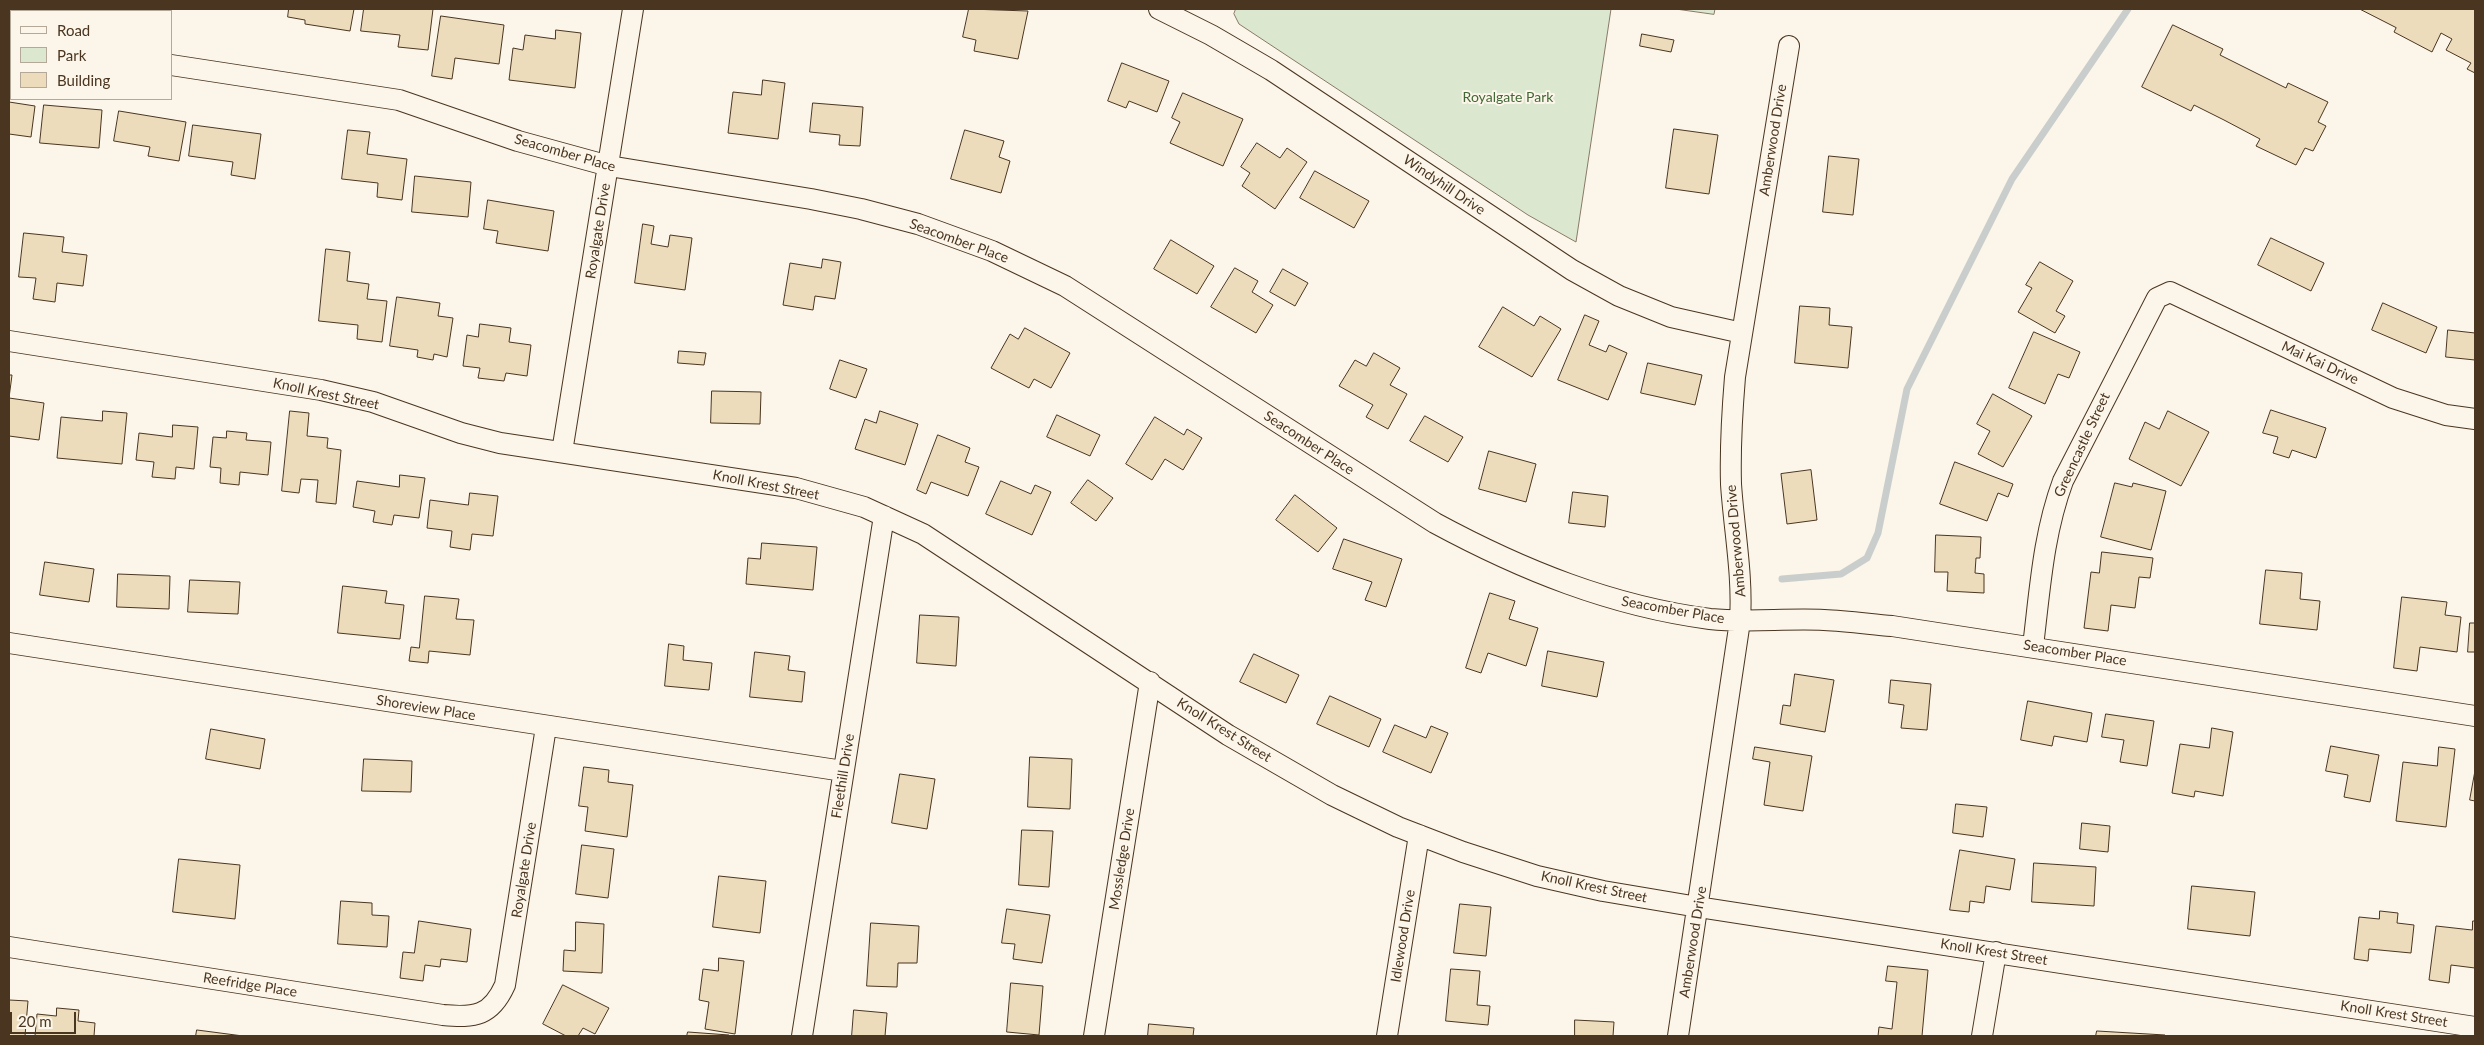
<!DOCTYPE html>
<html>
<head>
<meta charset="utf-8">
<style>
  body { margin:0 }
  #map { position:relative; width:2484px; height:1045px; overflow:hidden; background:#fbf6e9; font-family:Lato,sans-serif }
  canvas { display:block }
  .frame { position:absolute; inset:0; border:10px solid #4a3520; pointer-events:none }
  .legend { position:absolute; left:10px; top:10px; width:162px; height:90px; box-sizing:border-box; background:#fbf6e9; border:1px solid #b4a999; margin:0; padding:6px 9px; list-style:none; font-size:15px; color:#4a3520 }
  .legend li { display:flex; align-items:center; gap:10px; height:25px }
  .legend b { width:25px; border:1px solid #b4a999 }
  .scale { position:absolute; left:10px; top:1012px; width:66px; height:22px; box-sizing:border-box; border:2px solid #4a3520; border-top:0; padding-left:6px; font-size:15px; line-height:18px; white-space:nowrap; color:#4a3520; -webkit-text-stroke:4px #fbf6e9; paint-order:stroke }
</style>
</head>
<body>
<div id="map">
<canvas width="2484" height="1045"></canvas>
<div class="frame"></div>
<ul class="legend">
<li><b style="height:6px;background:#fbf6e9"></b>Road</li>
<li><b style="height:14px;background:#dce7d0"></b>Park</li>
<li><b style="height:14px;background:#ecdcbc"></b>Building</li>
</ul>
<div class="scale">20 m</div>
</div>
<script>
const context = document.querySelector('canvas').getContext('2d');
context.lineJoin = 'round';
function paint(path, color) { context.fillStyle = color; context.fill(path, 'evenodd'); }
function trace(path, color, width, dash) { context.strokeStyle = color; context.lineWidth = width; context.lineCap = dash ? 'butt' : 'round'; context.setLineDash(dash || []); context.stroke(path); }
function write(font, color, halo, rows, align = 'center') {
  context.font = font + ' Lato,sans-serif'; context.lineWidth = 4; context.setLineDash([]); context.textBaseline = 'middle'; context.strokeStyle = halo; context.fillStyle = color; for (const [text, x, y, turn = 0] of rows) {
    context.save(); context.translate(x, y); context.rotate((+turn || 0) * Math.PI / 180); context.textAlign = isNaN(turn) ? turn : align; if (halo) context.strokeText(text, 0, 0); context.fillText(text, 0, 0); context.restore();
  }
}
const green = new Path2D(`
  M 1236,9 L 1611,9 L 1576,242 L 1528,215 L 1239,24 L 1234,14 Z
  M 1676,9 L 1715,9 L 1714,14 Z`);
paint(green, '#dce7d0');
trace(green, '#887966', 1);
trace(new Path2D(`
  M 1782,579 L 1841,574 L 1867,558 L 1878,533 L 1907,389 L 2012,179 L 2128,9`), '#c9cecd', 7);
const building = new Path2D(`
  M 289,9 L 354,9 L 350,31 L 305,24 L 305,20 L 288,17 Z
  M 364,9 L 433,9 L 428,50 L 398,47 L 400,35 L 361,31 Z
  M 969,9 L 1028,11 L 1018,59 L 974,51 L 976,40 L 963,37 Z
  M 2360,9 L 2475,9 L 2475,73 L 2467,69 L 2471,63 L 2446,50 L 2452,39 L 2441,33 L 2432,52 L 2394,32 L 2396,28 Z
  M 441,16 L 504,25 L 499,64 L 455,58 L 452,79 L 432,76 Z
  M 2173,25 L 2223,49 L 2220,55 L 2286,88 L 2288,83 L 2328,102 L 2318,122 L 2326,126 L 2313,151 L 2305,148 L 2296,165 L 2256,146 L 2260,139 L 2224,120 L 2194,105 L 2191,111 L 2142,87 Z
  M 556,30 L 581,33 L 575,88 L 509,80 L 513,48 L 523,50 L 525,35 L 555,39 Z
  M 1642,34 L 1674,40 L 1671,52 L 1640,46 Z
  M 1122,63 L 1169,81 L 1157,112 L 1129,101 L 1126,108 L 1108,101 Z
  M 763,80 L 785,83 L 778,139 L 728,133 L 733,92 L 761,95 Z
  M 1183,93 L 1243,119 L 1223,166 L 1170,143 L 1180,122 L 1172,118 Z
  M 9,102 L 35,106 L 31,137 L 9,134 Z
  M 813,103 L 863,107 L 860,146 L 839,145 L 840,135 L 810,132 Z
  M 44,105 L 102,110 L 99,148 L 40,143 Z
  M 119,111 L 186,122 L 179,161 L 148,156 L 150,147 L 114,141 Z
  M 193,125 L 261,134 L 255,179 L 231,175 L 233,162 L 189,156 Z
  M 1674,129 L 1718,135 L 1709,194 L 1666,188 Z
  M 348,130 L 370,132 L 367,154 L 407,159 L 402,200 L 377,197 L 378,183 L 342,179 Z
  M 965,130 L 1004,141 L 999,157 L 1010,161 L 1001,193 L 951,179 Z
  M 1257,143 L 1280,158 L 1287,148 L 1307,162 L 1275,209 L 1242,186 L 1250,173 L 1241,167 Z
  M 1829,156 L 1859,159 L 1853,215 L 1823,212 Z
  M 1315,171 L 1369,201 L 1354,228 L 1300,198 Z
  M 415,176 L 471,182 L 468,217 L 412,212 Z
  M 488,200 L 554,211 L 548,251 L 496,243 L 498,231 L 484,229 Z
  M 643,224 L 654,226 L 651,244 L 668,247 L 670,235 L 692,238 L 685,290 L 635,283 Z
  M 24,233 L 64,237 L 62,252 L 87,255 L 83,286 L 57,283 L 55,302 L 33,299 L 36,278 L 19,277 Z
  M 2271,238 L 2324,263 L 2311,291 L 2258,265 Z
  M 1171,240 L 1214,266 L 1197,294 L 1154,269 Z
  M 326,249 L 350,252 L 347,281 L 369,284 L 367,299 L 387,301 L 382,342 L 357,339 L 358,325 L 319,321 Z
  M 823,259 L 841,262 L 835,299 L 815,296 L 813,310 L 783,305 L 790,263 L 821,268 Z
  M 2040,262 L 2073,281 L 2056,311 L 2065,316 L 2055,333 L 2018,312 L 2032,288 L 2026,285 Z
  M 1235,268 L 1258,281 L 1252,292 L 1273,305 L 1256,333 L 1211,307 Z
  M 1283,269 L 1308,283 L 1295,306 L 1270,292 Z
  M 397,297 L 440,303 L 438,316 L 453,318 L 447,357 L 434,354 L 433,360 L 417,357 L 418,350 L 390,346 Z
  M 2383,303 L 2437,327 L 2426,353 L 2372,330 Z
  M 1800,306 L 1830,308 L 1829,325 L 1852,327 L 1848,368 L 1795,363 Z
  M 1503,307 L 1534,326 L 1540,316 L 1561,329 L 1532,377 L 1479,347 Z
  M 1585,315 L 1599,321 L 1589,345 L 1606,352 L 1609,345 L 1627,353 L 1608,400 L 1558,380 Z
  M 480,324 L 511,328 L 509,342 L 531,345 L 527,376 L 506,373 L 504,381 L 478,378 L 480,368 L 463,366 L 467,335 L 478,337 Z
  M 1025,328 L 1070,353 L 1051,388 L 1034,379 L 1029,388 L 991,368 L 1010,334 L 1018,339 Z
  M 2448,330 L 2475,333 L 2475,360 L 2446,357 Z
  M 2034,332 L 2080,352 L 2069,378 L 2058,374 L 2045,404 L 2009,388 Z
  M 679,351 L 706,353 L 704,365 L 678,363 Z
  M 1374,353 L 1400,368 L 1390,385 L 1407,394 L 1388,429 L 1366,417 L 1373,405 L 1339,386 L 1355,360 L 1366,366 Z
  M 840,360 L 867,369 L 856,398 L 830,389 Z
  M 1648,363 L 1702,375 L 1695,405 L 1641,393 Z
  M 9,375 L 12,375 L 9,398 L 44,403 L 39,440 L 9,436 Z
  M 712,391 L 761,392 L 760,424 L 711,423 Z
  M 1993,394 L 2032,416 L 2003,467 L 1978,454 L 1990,431 L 1977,424 Z
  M 2271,410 L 2326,428 L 2316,458 L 2292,450 L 2289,458 L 2273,453 L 2278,437 L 2263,433 Z
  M 103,411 L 127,413 L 122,464 L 57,458 L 61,417 L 102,421 Z
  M 290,411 L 309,413 L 307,436 L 328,438 L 327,448 L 341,450 L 336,504 L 316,502 L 318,480 L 301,479 L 299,493 L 282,491 Z
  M 880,411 L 918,424 L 905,465 L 855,449 L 865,419 L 876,423 Z
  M 2168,411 L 2209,432 L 2181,486 L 2129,459 L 2145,422 L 2159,429 Z
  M 1057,415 L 1100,435 L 1090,456 L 1047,437 Z
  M 1425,416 L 1463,437 L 1448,462 L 1410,441 Z
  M 1155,417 L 1184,435 L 1187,429 L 1202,438 L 1183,470 L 1165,459 L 1152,480 L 1126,464 Z
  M 173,425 L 198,427 L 194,469 L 176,467 L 175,479 L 152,477 L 154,462 L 136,460 L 139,433 L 172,437 Z
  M 227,431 L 247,433 L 246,440 L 271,442 L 268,475 L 240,472 L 239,485 L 220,483 L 221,468 L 210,467 L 213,437 L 226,438 Z
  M 938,435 L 970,448 L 965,462 L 979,467 L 968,496 L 931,482 L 926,494 L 917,490 Z
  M 1489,451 L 1536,464 L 1526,502 L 1479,489 Z
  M 1955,462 L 2013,484 L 2008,497 L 1998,493 L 1987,521 L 1940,504 Z
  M 1811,470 L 1817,520 L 1787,524 L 1781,474 Z
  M 400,475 L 425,478 L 419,518 L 394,515 L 392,525 L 373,522 L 375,511 L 353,507 L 357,481 L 399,487 Z
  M 1088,480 L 1113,498 L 1096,521 L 1071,503 Z
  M 1001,481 L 1031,494 L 1035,485 L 1051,492 L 1032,535 L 986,514 Z
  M 2115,483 L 2132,487 L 2133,483 L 2166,491 L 2151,550 L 2101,537 Z
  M 1573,492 L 1608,496 L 1605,527 L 1569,523 Z
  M 470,493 L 498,496 L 493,536 L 472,534 L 470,550 L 450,547 L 452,531 L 427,528 L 430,500 L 468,505 Z
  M 1295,495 L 1337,528 L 1318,552 L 1276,520 Z
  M 1936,535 L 1981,537 L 1980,558 L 1976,558 L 1975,573 L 1984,574 L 1984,593 L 1947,591 L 1948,572 L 1935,572 Z
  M 1344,539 L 1402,559 L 1386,607 L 1365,600 L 1372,582 L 1333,569 Z
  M 762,543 L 817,547 L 813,590 L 746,584 L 748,558 L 760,559 Z
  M 2102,552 L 2153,558 L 2150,578 L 2139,577 L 2135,608 L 2111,605 L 2108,631 L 2084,628 L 2091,572 L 2099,573 Z
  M 45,562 L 94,569 L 89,602 L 40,595 Z
  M 2266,570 L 2302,573 L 2300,599 L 2320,601 L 2317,630 L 2260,624 Z
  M 118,574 L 170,576 L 169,609 L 117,607 Z
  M 190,580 L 240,582 L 238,614 L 188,612 Z
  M 343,586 L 387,591 L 385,603 L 404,605 L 400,639 L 338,633 Z
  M 1490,593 L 1515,601 L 1509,619 L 1538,628 L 1526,666 L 1488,653 L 1481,673 L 1466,668 Z
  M 425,596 L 459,599 L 456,619 L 474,620 L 470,655 L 429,651 L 428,663 L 409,661 L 411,647 L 419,648 Z
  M 2402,597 L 2447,602 L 2445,615 L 2461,617 L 2457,652 L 2420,647 L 2417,671 L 2394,668 Z
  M 920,615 L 959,617 L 956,666 L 917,663 Z
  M 2470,623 L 2475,623 L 2475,652 L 2468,652 Z
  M 669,644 L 684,646 L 683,660 L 712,663 L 709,690 L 665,686 Z
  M 1548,651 L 1604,662 L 1597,697 L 1542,686 Z
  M 755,652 L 790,656 L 788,670 L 805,672 L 802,702 L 750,697 Z
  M 1254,654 L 1299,675 L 1286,703 L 1240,682 Z
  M 1795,674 L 1834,680 L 1825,732 L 1780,724 L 1783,705 L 1790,706 Z
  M 1891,680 L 1931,684 L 1927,730 L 1901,728 L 1904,705 L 1889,703 Z
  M 1330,696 L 1381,719 L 1369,747 L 1317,724 Z
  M 2028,701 L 2092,713 L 2087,742 L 2054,736 L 2052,746 L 2021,740 Z
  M 2106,714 L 2154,721 L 2147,766 L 2120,762 L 2124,740 L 2102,737 Z
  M 1395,725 L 1426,738 L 1431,726 L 1448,733 L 1431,773 L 1383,752 Z
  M 2212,728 L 2233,732 L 2223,796 L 2195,791 L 2194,797 L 2172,793 L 2180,744 L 2209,748 Z
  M 211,729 L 265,739 L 260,769 L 206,759 Z
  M 2331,746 L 2379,755 L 2370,802 L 2344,797 L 2348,775 L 2326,771 Z
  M 1755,747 L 1812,756 L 1803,811 L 1764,805 L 1770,762 L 1753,759 Z
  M 2439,747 L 2455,749 L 2446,827 L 2396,821 L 2403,762 L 2437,766 Z
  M 1030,757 L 1072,759 L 1070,809 L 1028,807 Z
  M 364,759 L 412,761 L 411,792 L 362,791 Z
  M 584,767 L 609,770 L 608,782 L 633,785 L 627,837 L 585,831 L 588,807 L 579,806 Z
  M 2475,771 L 2475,801 L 2470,800 Z
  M 900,774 L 935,779 L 927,829 L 892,823 Z
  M 1956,804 L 1987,807 L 1983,837 L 1953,833 Z
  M 2082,823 L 2110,826 L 2108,852 L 2080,849 Z
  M 1022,830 L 1053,831 L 1049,887 L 1019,885 Z
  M 582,845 L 614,849 L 608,898 L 576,894 Z
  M 1960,850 L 2015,859 L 2010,890 L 1986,886 L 1984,903 L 1970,901 L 1969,912 L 1950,910 Z
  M 179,859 L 240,865 L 235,919 L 173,912 Z
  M 2034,863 L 2096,867 L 2094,906 L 2032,902 Z
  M 719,876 L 766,881 L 760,933 L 713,927 Z
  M 2192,886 L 2255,892 L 2250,936 L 2188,929 Z
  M 341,901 L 372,903 L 372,915 L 389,916 L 387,947 L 338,944 Z
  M 1460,904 L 1491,907 L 1486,956 L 1454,953 Z
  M 1007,909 L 1050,915 L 1042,963 L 1013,959 L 1015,944 L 1002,943 Z
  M 2380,911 L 2398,913 L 2397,923 L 2414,925 L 2411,953 L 2369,949 L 2368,961 L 2354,959 L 2359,917 L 2379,919 Z
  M 419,921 L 471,929 L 467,962 L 441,959 L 440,967 L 425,965 L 423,981 L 400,978 L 403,952 L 414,953 Z
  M 2473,921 L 2475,921 L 2475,968 L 2451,965 L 2449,983 L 2429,980 L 2436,926 L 2472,930 Z
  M 576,922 L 604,924 L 602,973 L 563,971 L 564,950 L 575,951 Z
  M 871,923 L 919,926 L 917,963 L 898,963 L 897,987 L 867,986 Z
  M 719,958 L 744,961 L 735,1034 L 705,1029 L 709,1002 L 699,1000 L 703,969 L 718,971 Z
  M 1888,966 L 1928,970 L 1922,1036 L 1878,1036 L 1879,1027 L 1892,1029 L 1897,982 L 1886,981 Z
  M 1451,969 L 1480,971 L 1477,1005 L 1490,1006 L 1488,1025 L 1446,1021 Z
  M 1011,983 L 1043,986 L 1039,1035 L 1007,1032 Z
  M 563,985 L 609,1008 L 595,1034 L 583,1028 L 578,1036 L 566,1036 L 543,1024 Z
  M 9,1000 L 28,1001 L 25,1036 L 9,1036 Z
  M 57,1008 L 79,1010 L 78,1021 L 95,1023 L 94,1036 L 35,1036 L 37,1014 L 56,1016 Z
  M 854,1010 L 887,1013 L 885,1036 L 852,1036 Z
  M 1575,1020 L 1614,1022 L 1613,1036 L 1575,1036 Z
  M 1149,1024 L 1194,1028 L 1193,1036 L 1148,1036 Z
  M 197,1030 L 243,1036 L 196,1036 Z
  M 2097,1031 L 2165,1035 L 2165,1036 L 2096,1036 Z
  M 688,1032 L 729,1035 L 729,1036 L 687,1036 Z`);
paint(building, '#ecdcbc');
trace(building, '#4a3520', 1);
const minor = new Path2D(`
  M 1159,9 L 1211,35 L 1271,70 L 1572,270 L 1619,296 L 1671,317 L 1742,333
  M 9,41 L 11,41
  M 171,65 L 399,100 L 518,141 L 609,166 L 811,199 L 861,209 L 918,224 L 992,251 L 1065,286 L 1435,523 C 1522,570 1611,606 1710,619 C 1748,623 1786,618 1824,620 C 1846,621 1869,624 1892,626 L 2475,716
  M 9,341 L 321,390 L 373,402 L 461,433 L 500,443 L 796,488 L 864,507 L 923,534 L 1228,735 L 1332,795 L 1398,827 L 1463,852 L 1537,876 L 1603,891 L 1698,907 L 2475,1027
  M 562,452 L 633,9
  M 9,643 L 843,771
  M 2033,646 C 2040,590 2043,535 2063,481 L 2157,298 L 2170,292 L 2393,398 L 2446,415 L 2475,419
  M 9,947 L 443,1015 C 475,1018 491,1016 505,985 L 546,727
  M 802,1036 L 884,516
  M 1094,1036 L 1150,682
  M 1387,1036 L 1419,835
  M 1678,1036 L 1740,621 C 1743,575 1734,530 1731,484 C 1730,448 1732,413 1735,377 L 1789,46
  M 1982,1036 L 1996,952`);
trace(minor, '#4a3520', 22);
trace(minor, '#fbf6e9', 20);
write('14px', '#436837', '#fbf6e9', [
  ["Royalgate Park",1508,97]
]);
write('14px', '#4a3520', '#fbf6e9', [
  ["Amberwood Drive",1773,140,-81],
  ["Seacomber Place",565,153,16],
  ["Windyhill Drive",1444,185,34],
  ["Royalgate Drive",598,231,-81],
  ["Seacomber Place",959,241,20],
  ["Mai Kai Drive",2320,363,25],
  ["Knoll Krest Street",326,394,12],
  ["Seacomber Place",1309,443,33],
  ["Greencastle Street",2082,445,-65],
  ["Knoll Krest Street",766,485,11],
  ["Amberwood Drive",1736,541,-95],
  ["Seacomber Place",1673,610,10],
  ["Seacomber Place",2075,653,9],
  ["Shoreview Place",426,708,9],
  ["Knoll Krest Street",1224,730,32],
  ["Fleethill Drive",843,776,-81],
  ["Mossledge Drive",1122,859,-81],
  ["Royalgate Drive",524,870,-81],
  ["Knoll Krest Street",1594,887,12],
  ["Idlewood Drive",1403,936,-81],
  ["Amberwood Drive",1693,942,-81],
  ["Knoll Krest Street",1994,952,9],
  ["Reefridge Place",250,985,9],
  ["Knoll Krest Street",2394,1014,9]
]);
</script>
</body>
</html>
